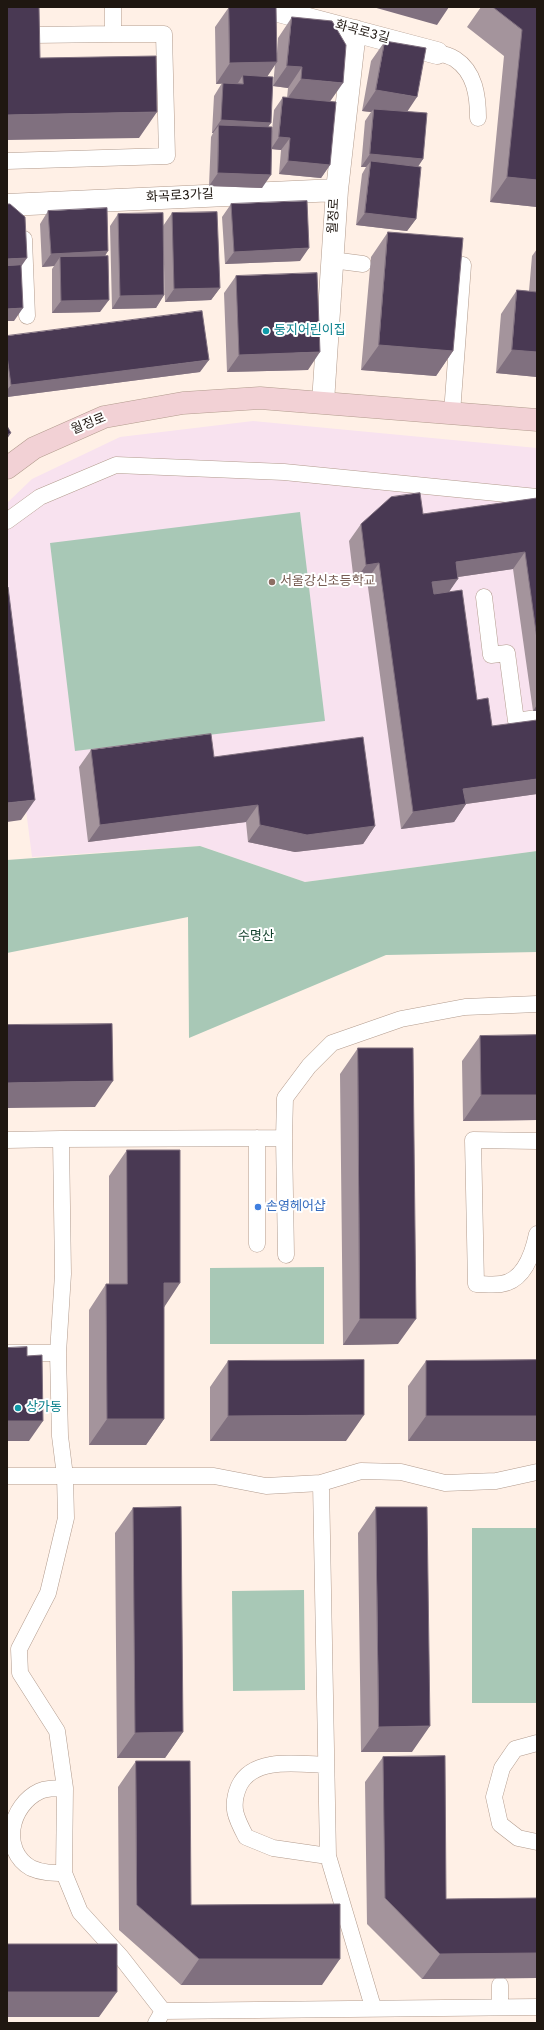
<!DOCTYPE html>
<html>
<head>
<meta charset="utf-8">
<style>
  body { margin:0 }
  #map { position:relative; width:544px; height:2030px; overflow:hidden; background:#fff0e6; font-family:Overpass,sans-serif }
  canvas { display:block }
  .frame { position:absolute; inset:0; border:8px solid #1f1711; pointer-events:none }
</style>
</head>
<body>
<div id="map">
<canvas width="544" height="2030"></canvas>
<div class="frame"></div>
</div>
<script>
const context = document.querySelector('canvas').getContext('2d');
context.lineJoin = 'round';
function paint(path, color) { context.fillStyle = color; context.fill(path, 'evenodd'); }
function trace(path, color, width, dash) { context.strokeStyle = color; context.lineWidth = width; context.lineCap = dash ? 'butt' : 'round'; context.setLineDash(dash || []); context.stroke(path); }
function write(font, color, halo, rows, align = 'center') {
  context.font = font + ' Overpass,"Noto Sans KR",sans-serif'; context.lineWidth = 4; context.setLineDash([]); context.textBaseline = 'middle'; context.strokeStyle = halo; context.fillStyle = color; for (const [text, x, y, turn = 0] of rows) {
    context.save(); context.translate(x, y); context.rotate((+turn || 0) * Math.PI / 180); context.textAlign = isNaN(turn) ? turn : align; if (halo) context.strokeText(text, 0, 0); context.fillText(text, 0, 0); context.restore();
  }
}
paint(new Path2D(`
  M 253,421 L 537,448 L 537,851 L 305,882 L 200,846 L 32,857 L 7,661 L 7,503 L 32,479 L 120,437 Z`), '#f8e2ef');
paint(new Path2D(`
  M 300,512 L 325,721 L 75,751 L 50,543 Z
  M 200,846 L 305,882 L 537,851 L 537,952 L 386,955 L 189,1038 L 188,917 L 7,953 L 7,860 Z
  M 324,1267 L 324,1344 L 210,1344 L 210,1268 Z
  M 472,1528 L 537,1528 L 537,1703 L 472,1703 Z
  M 304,1590 L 305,1690 L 233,1691 L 232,1591 Z`), '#a8c8b6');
const lane = new Path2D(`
  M 33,35 L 113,34
  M 437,53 C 443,54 450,56 455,59 C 475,72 478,96 478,118
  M 7,161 L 167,156 L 164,34 L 113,34 L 113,7
  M 24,239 L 27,316
  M 332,260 L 363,264
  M 452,413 L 463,265
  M 7,521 L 40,497 L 116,465 L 284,472 L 537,497
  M 484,597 L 491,655 L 507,653 L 516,721 L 537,718
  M 537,1004 L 465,1007 L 401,1019 L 332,1043 L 309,1066 L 285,1098 L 284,1138 L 61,1139 L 63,1274 L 58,1353 L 60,1436 L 65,1476 L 66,1518 L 48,1593 L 19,1649 L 20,1673 L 57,1731 L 65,1788 L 64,1873 L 80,1912 L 121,1957 L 163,2011 L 537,2007
  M 257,1138 L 257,1244
  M 284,1138 L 286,1255
  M 7,1140 L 61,1139
  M 537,1141 L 473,1140 L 476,1284 C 484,1284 493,1285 501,1284 C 524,1281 533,1253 537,1234
  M 7,1353 L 58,1353
  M 7,1476 L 214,1476 L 266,1486 L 321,1483 L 361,1471 L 401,1472 L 445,1483 L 496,1481 L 537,1472
  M 321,1483 L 328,1856 L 373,2007
  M 537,1743 L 515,1749 L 502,1768 L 494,1797 L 500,1824 L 518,1838 L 537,1842
  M 326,1765 C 299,1764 253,1756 239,1786 C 230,1807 236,1818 246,1837 L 273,1848 L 328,1856
  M 64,1873 C 53,1873 42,1873 31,1868 C 0,1850 10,1805 40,1791 C 47,1788 57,1788 65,1788
  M 500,1985 L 500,2007
  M 156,2023 L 163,2011`);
const street = new Path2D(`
  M 263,7 L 437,53
  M 7,205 L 337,190
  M 323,402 L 337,190 L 355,31`);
const secondary = new Path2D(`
  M 7,468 L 34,448 L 104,417 L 183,403 L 260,398 L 537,420`);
trace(lane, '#b29b8d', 17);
trace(street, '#b29b8d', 23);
trace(secondary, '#b29b8d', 23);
trace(lane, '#fff', 16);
trace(street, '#fff', 22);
trace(secondary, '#f2d1d5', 22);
paint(new Path2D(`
  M 229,7 L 277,53 L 278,38 L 292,17 L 330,102 L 330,165 L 321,178 L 279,174 L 281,150 L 272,149 L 262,188 L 209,186 L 211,137 L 213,133 L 212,133 L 214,96 L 222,83 L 216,84 L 215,27 ZM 275,64 L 273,86 L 288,88 L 287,98 L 283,97 L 274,110 L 272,131 L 268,126 L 267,76 Z
  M 481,7 L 537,7 L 537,207 L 490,202 L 504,56 L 467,27 Z
  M 385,41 L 423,159 L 418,167 L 416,219 L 407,231 L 356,225 L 362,174 L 366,167 L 361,167 L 365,121 L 371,112 L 362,111 L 371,61 Z
  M 231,204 L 300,261 L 225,264 L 222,217 Z
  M 48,211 L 105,256 L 100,312 L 52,313 L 52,269 L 54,266 L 42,267 L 40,224 Z
  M 172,213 L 220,288 L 211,300 L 165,302 L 163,226 Z
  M 118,214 L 164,295 L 156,308 L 112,309 L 110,226 Z
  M 388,232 L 453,351 L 436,376 L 361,370 L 371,257 Z
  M 537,249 L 537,377 L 496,373 L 501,314 L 517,290 L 529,291 L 532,256 Z
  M 236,276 L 308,370 L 227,372 L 224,293 Z
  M 7,336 L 200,372 L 7,397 Z
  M 537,498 L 537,711 L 533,711 L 513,569 L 458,577 L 449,592 L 477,700 L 492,726 L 537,794 L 466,804 L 454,822 L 401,829 L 367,580 L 354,582 L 349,541 L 361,524 L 423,514 Z
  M 91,750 L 214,757 L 375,826 L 363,844 L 295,852 L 248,842 L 246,822 L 88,842 L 79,767 Z
  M 537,1035 L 537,1120 L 463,1121 L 462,1061 L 480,1036 Z
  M 358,1048 L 398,1344 L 343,1345 L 340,1074 Z
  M 127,1150 L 164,1307 L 164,1419 L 146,1445 L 89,1445 L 89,1310 L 106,1284 L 109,1284 L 109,1176 Z
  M 537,1360 L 408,1441 L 408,1386 L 426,1361 Z
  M 228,1361 L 346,1441 L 210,1441 L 210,1387 Z
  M 376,1507 L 412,1752 L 361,1752 L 358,1533 Z
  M 133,1508 L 183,1732 L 165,1758 L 117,1758 L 115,1533 Z
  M 383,1757 L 446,1899 L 537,1898 L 537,1978 L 422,1979 L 367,1924 L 365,1782 Z
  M 136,1761 L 191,1905 L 322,1985 L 181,1985 L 119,1930 L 118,1787 Z`), '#a4949c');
paint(new Path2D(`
  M 373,7 L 449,7 L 437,25 Z
  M 277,62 L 263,83 L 243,75 L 238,83 L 216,84 L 230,63 Z
  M 287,66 L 302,67 L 288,88 L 273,86 Z
  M 301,79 L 343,83 L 329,103 L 287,99 Z
  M 376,90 L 417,97 L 403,118 L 374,109 L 371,112 L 362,111 Z
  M 157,112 L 139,138 L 7,140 L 7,115 Z
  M 221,120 L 271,123 L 262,135 L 219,125 L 213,133 L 212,133 Z
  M 279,137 L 290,138 L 281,150 L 271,149 Z
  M 370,154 L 423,159 L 414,172 L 371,161 L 366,167 L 361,167 Z
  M 288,161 L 330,165 L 321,178 L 279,174 Z
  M 218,173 L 271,175 L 262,188 L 209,186 Z
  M 507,177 L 537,180 L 537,207 L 490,202 Z
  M 365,213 L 416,219 L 407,231 L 356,225 Z
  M 309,248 L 300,261 L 225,264 L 234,252 Z
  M 108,251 L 100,264 L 60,257 L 54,266 L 42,267 L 51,254 Z
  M 27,258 L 18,271 L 7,271 L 7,259 Z
  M 220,288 L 211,300 L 165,302 L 174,289 Z
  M 164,295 L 156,308 L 112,309 L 120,296 Z
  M 109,300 L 100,312 L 52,313 L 61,301 Z
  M 23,308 L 14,321 L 7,321 L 7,309 Z
  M 379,345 L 453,351 L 436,376 L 361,370 Z
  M 512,350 L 537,352 L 537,377 L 496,373 Z
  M 320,352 L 308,370 L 227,372 L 239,355 Z
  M 209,360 L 200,372 L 7,397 L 7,390 L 11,385 Z
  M 11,433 L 7,439 L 7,435 Z
  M 525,552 L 513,569 L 444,579 L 456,562 Z
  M 379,563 L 367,580 L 354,582 L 366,565 Z
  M 458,579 L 446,596 L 420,600 L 432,582 Z
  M 537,705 L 537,711 L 533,711 Z
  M 537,779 L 537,794 L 451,806 L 463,789 Z
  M 35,800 L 21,820 L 7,822 L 7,803 Z
  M 466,804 L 454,822 L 401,829 L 413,812 Z
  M 258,805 L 246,822 L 88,842 L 100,825 Z
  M 260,825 L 375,826 L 363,844 L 295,852 L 248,842 Z
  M 113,1081 L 95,1107 L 7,1108 L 7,1083 Z
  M 481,1095 L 537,1095 L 537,1120 L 463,1121 Z
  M 164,1283 L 180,1283 L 163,1309 Z
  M 360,1319 L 416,1319 L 398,1344 L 343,1345 Z
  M 364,1415 L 346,1441 L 210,1441 L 228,1416 Z
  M 426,1416 L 537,1416 L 537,1441 L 408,1441 Z
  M 107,1419 L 164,1419 L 146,1445 L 89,1445 Z
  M 7,1421 L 43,1421 L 29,1441 L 7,1441 Z
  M 430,1726 L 412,1752 L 361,1752 L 379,1727 Z
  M 183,1732 L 165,1758 L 117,1758 L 135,1733 Z
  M 537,1953 L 537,1978 L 422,1979 L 440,1954 Z
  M 199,1959 L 340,1959 L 322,1985 L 181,1985 Z
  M 7,1992 L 117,1992 L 99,2017 L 7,2017 Z`), '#80707f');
const building = new Path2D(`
  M 7,7 L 39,7 L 40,58 L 156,56 L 157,112 L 7,115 Z
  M 229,7 L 276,7 L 277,62 L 230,63 Z
  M 493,7 L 537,7 L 537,180 L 507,177 L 522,30 Z
  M 292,17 L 332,21 L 346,45 L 343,83 L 301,79 L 302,67 L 287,66 Z
  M 385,41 L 426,48 L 417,97 L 376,90 Z
  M 243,75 L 273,77 L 271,123 L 221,120 L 223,83 L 243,84 Z
  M 283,97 L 336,102 L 330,165 L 288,161 L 290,138 L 279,137 Z
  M 374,109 L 427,113 L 423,159 L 370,154 Z
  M 219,125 L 272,127 L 271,175 L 218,173 Z
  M 371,161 L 421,167 L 416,219 L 365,213 Z
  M 307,201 L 309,248 L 234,252 L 231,204 Z
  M 7,204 L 10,204 L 25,217 L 27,258 L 7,259 Z
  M 107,208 L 108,251 L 51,254 L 48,211 Z
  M 217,212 L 220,288 L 174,289 L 172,213 Z
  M 163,213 L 164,295 L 120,296 L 118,214 Z
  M 388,232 L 463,238 L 453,351 L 379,345 Z
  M 108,256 L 109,300 L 61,301 L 60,257 Z
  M 21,265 L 23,308 L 7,309 L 7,266 Z
  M 317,273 L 320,352 L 239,355 L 236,276 Z
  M 517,290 L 537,292 L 537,352 L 512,350 Z
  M 202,311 L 209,360 L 11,385 L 7,356 L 7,336 Z
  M 7,426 L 11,433 L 7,435 Z
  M 420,493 L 423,514 L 537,498 L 537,639 L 525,552 L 456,562 L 458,579 L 432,582 L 434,594 L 462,590 L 477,700 L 488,698 L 492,726 L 537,720 L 537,779 L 463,789 L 466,804 L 413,812 L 379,563 L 366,565 L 361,524 L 391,497 Z
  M 7,587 L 8,587 L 35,800 L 7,803 Z
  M 211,734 L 214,757 L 363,737 L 375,826 L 307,835 L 260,825 L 258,805 L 100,825 L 91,750 Z
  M 112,1024 L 113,1081 L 7,1083 L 7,1025 Z
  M 537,1035 L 537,1095 L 481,1095 L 480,1036 Z
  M 358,1048 L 413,1048 L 416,1319 L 360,1319 Z
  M 127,1150 L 180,1150 L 180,1283 L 164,1283 L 164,1419 L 107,1419 L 106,1284 L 127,1284 Z
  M 27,1347 L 27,1356 L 42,1355 L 43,1421 L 7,1421 L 7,1348 Z
  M 364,1360 L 364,1415 L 228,1416 L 228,1361 Z
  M 537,1360 L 537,1416 L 426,1416 L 426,1361 Z
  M 181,1507 L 183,1732 L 135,1733 L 133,1508 Z
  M 376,1507 L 427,1507 L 430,1726 L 379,1727 Z
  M 445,1756 L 446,1899 L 537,1898 L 537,1953 L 440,1954 L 385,1898 L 383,1757 Z
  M 136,1761 L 190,1761 L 191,1905 L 340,1904 L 340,1959 L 199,1959 L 137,1905 Z
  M 7,1944 L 117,1944 L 117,1992 L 7,1992 Z`);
paint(building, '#493953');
trace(building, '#80707f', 1);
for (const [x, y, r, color] of [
  [266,331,4,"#0f9aa8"],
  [272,582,4,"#8d6e63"],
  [258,1207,4,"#3f7fe0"],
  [18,1408,4,"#0f9aa8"]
]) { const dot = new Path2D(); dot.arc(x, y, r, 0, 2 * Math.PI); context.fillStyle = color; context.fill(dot); trace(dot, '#fff', 1.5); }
write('13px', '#1f1711', '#fff', [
  ["화곡로3길",362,33,15],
  ["화곡로3가길",180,197,-3],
  ["월정로",335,216,-87],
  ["월정로",89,425,-22]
]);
write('13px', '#0d838f', '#fff', [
  ["둥지어린이집",274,331],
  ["상가동",26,1408]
], 'left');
write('13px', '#785e54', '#fff', [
  ["서울강신초등학교",280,582]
], 'left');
write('13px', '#0f3e29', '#fff', [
  ["수명산",256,937]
]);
write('13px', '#366cbe', '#fff', [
  ["손영헤어샵",266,1207]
], 'left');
</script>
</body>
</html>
